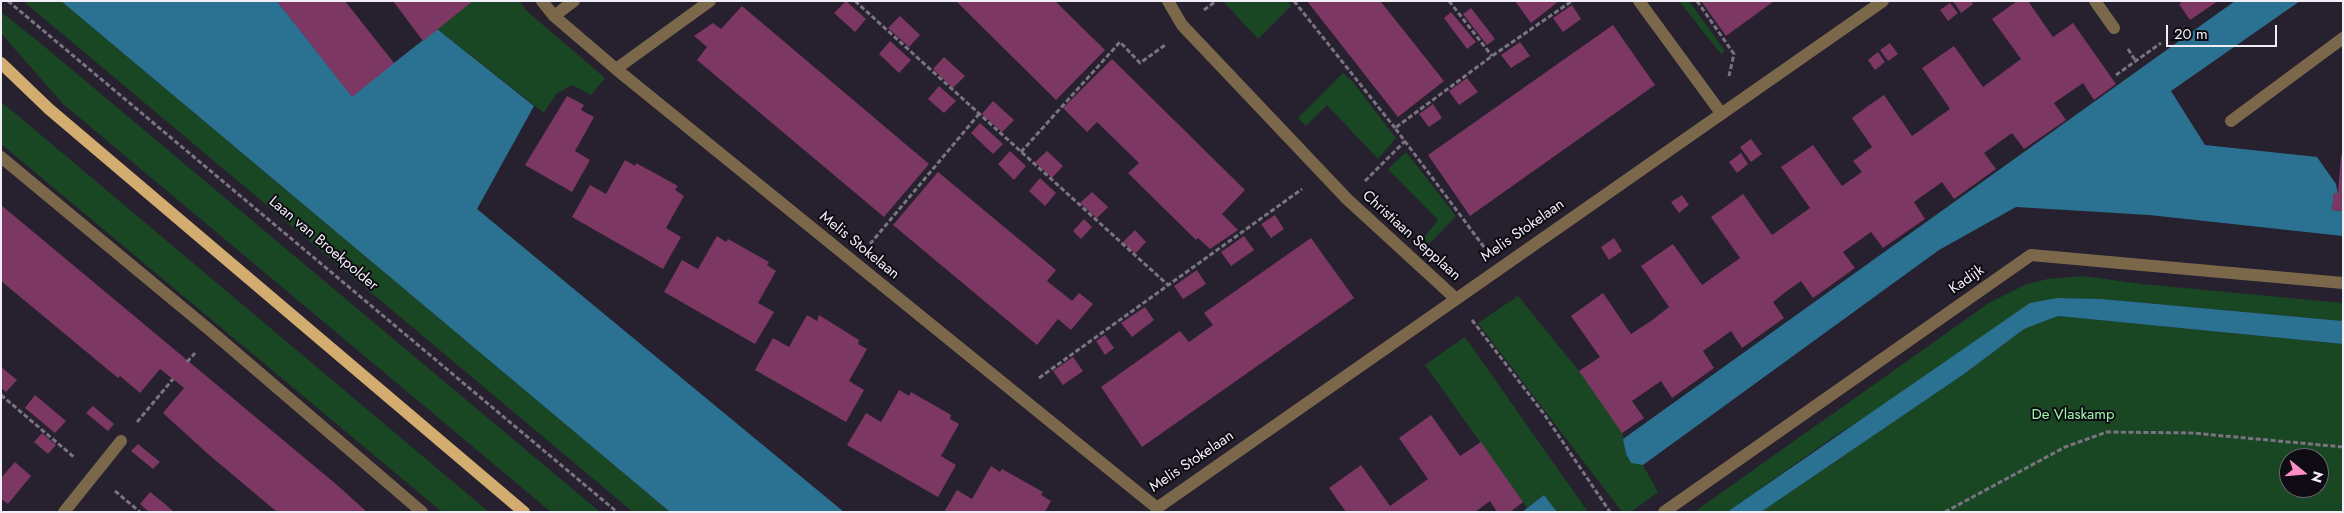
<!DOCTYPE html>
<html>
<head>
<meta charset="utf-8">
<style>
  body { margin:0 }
  #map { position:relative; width:2344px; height:513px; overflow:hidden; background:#27202f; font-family:Jost,sans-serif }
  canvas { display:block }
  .frame { position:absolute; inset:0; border:2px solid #f2eef8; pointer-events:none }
  .north { position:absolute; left:2279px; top:448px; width:50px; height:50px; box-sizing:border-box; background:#0e0b12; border:1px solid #69666e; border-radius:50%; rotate:107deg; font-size:14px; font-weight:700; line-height:20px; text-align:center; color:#f2eef8 }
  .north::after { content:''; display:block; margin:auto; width:18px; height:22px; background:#fb8fc4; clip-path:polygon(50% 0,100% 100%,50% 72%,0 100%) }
  .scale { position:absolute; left:2166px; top:25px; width:111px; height:22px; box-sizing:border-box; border:2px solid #f2eef8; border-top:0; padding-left:6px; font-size:15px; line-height:18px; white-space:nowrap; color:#f2eef8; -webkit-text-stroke:4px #0e0b12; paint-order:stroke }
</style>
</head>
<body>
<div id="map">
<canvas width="2344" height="513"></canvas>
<div class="frame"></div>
<div class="north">N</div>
<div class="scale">20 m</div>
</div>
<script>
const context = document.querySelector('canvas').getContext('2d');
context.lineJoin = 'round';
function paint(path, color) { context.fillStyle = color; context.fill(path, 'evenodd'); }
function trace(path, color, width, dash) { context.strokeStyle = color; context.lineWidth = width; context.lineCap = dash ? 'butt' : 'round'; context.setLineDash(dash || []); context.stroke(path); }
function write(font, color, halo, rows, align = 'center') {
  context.font = font + ' Jost,sans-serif'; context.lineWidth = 4; context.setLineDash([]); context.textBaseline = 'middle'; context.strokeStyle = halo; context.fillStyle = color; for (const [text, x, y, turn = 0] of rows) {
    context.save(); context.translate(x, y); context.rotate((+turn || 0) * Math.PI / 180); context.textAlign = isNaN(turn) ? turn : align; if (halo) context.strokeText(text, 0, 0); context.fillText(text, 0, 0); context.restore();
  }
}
paint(new Path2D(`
  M 23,1 L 61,1 L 670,512 L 633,512 Z
  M 473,1 L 519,1 L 528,12 L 605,78 L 591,95 L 572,85 L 556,94 L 544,113 L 437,29 Z
  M 1223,1 L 1287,1 L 1291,6 L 1258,39 Z
  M 1679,1 L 1689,1 L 1725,51 L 1721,54 Z
  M 1,12 L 39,42 L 600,512 L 551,512 L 81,119 L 63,104 L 1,33 Z
  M 1343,73 L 1352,81 L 1396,138 L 1378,159 L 1327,105 L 1306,126 L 1298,118 Z
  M 1,102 L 16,114 L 489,512 L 442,512 L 1,144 Z
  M 1406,152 L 1456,216 L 1429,244 L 1423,239 L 1438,220 L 1388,169 Z
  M 2083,276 L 2142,284 L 2343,303 L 2343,321 L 2102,299 L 2057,298 L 1832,438 L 1727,512 L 1694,512 L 1989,303 L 2027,284 L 2048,279 Z
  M 1518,296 L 1579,371 L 1622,431 L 1626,454 L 1631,463 L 1643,465 L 1658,492 L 1631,512 L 1622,512 L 1478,323 Z
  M 2058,316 L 2343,344 L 2343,512 L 1761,512 L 1964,374 L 2024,329 ZM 2289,458 L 2319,458 L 2319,488 L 2289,488 Z
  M 1465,337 L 1588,512 L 1557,512 L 1544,495 L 1527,508 L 1425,365 Z`), '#194724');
paint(new Path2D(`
  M 61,1 L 277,1 L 352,96 L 437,29 L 534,106 L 477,209 L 844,512 L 670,512 Z
  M 2235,1 L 2300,1 L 2171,91 L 2205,145 L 2317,157 L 2336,184 L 2338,194 L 2334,194 L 2332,210 L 2343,211 L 2343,236 L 2149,215 L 2016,207 L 1939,250 L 1643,465 L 1631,463 L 1626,454 L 1623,439 Z
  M 2057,298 L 2102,299 L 2343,321 L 2343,344 L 2058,316 L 2024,329 L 1964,374 L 1761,512 L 1727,512 L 2030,303 Z
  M 1544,495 L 1557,512 L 1522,512 Z`), '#2b7191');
paint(new Path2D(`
  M 277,1 L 345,1 L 394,63 L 352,97 Z
  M 393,1 L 473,1 L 423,41 Z
  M 846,1 L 866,19 L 855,32 L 834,13 Z
  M 956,1 L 1055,1 L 1105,50 L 1056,100 Z
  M 1307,1 L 1381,2 L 1444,81 L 1398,117 Z
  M 1515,1 L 1559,1 L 1531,23 Z
  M 1701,1 L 1774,1 L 1726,36 Z
  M 1953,1 L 1971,1 L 1973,4 L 1961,13 Z
  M 2017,1 L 2028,1 L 2053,37 L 2073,23 L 2116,84 L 2094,100 L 2083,83 L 2054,103 L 2066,120 L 2024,149 L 2012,133 L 1984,153 L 1996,169 L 1954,199 L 1942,182 L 1914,202 L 1925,219 L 1883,248 L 1871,232 L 1843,252 L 1855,268 L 1813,298 L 1801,281 L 1787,291 L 1773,302 L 1784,318 L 1742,348 L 1731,331 L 1703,351 L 1714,368 L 1672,398 L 1661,381 L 1632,401 L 1644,418 L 1622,433 L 1579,371 L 1600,357 L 1571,316 L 1603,293 L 1631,334 L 1651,321 L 1669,307 L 1641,266 L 1673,244 L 1702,285 L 1740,258 L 1711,217 L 1743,194 L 1772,235 L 1810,208 L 1781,167 L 1813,145 L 1842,186 L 1862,172 L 1853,161 L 1872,147 L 1852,118 L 1868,106 L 1884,95 L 1912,136 L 1950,109 L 1922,68 L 1954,46 L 1983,87 L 2021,59 L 1992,19 Z
  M 2183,1 L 2218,1 L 2190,20 L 2179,4 Z
  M 1950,3 L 1958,13 L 1948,21 L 1940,10 Z
  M 1572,5 L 1581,19 L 1563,32 L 1553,18 Z
  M 742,6 L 929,164 L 884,217 L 697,60 L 707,47 L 694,36 L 713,23 L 721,29 Z
  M 1471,8 L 1495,39 L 1487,45 L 1463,14 Z
  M 1451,12 L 1476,42 L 1467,49 L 1444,18 Z
  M 900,16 L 920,35 L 909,47 L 888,28 Z
  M 1613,25 L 1655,85 L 1470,216 L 1428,155 Z
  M 890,41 L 911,60 L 899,73 L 879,54 Z
  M 1520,42 L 1530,56 L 1511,68 L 1501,55 Z
  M 1890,43 L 1898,54 L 1888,61 L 1880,50 Z
  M 1878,52 L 1885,62 L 1875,70 L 1868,60 Z
  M 944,57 L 965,76 L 953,88 L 933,69 Z
  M 1112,59 L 1245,190 L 1222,214 L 1238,230 L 1210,249 L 1198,238 L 1196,240 L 1128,173 L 1139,163 L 1097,122 L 1087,132 L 1063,108 Z
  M 1467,78 L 1478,92 L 1459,105 L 1449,91 Z
  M 939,86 L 956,101 L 944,113 L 928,99 Z
  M 567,96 L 584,105 L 581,110 L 594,117 L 575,151 L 590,160 L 572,192 L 525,165 Z
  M 993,101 L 1014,120 L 1002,132 L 982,114 Z
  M 1433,104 L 1442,118 L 1429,127 L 1419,114 Z
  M 980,123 L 1003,144 L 993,154 L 971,133 Z
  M 1751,139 L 1762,154 L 1751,162 L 1740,147 Z
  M 1010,151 L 1026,166 L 1014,180 L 998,164 Z
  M 1047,151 L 1063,166 L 1052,178 L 1035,162 Z
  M 1741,153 L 1748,164 L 1737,173 L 1729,162 Z
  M 2341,155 L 2343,155 L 2343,211 L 2332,210 L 2334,193 L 2338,194 Z
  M 625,160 L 635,166 L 636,163 L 678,186 L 675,190 L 684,196 L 666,228 L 681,237 L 663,269 L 572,217 L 590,185 L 606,194 Z
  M 938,172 L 1056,270 L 1047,281 L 1072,301 L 1079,293 L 1093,304 L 1071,330 L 1058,319 L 1037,345 L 893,225 Z
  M 1040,178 L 1056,193 L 1045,206 L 1029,191 Z
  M 1092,192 L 1108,207 L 1097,218 L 1080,203 Z
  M 1682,195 L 1689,205 L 1679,213 L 1671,202 Z
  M 1,205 L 337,485 L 367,512 L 277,512 L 208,454 L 163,413 L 184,388 L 173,379 L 160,369 L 140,393 L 120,376 L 118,378 L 1,281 Z
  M 1275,215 L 1284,229 L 1271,238 L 1261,224 Z
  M 1084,219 L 1092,227 L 1081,239 L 1073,231 Z
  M 1135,230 L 1146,242 L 1135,254 L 1123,242 Z
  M 717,236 L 726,242 L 728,239 L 769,262 L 767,265 L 776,271 L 758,303 L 774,312 L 755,344 L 664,292 L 682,260 L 698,269 Z
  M 1244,236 L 1254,250 L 1231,266 L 1221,252 Z
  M 1311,238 L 1354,298 L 1142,447 L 1101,387 L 1180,331 L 1189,342 L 1213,325 L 1204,313 Z
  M 1614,238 L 1622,251 L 1609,260 L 1601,247 Z
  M 1197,270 L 1206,284 L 1183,299 L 1174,286 Z
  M 1145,307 L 1154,320 L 1132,337 L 1121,323 Z
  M 807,315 L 817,321 L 819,315 L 859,340 L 858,344 L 867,349 L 849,381 L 864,390 L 846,422 L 755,370 L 773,338 L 789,347 Z
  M 1105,335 L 1114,348 L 1105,355 L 1096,341 Z
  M 1073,357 L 1083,371 L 1063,385 L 1053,371 Z
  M 1,367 L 17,380 L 6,392 L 1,388 Z
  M 899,390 L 909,396 L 911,392 L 951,415 L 950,419 L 959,424 L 941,456 L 956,465 L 938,497 L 847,445 L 866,413 L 881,422 Z
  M 35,395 L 66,421 L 55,433 L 25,408 Z
  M 93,406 L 114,424 L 108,431 L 86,413 Z
  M 1431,415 L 1460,456 L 1481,442 L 1523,502 L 1510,512 L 1497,512 L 1490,501 L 1475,512 L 1346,512 L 1329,488 L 1361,465 L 1390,506 L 1428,479 L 1399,438 Z
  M 42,433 L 56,445 L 48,454 L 34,442 Z
  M 138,444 L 160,462 L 153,469 L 131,451 Z
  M 15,462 L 31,476 L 8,504 L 1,499 L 1,478 Z
  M 991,466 L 1000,472 L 1002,469 L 1043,492 L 1041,495 L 1051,501 L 1045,512 L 944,512 L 957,490 L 972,499 Z
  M 150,492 L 165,504 L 174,512 L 149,512 L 140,504 Z`), '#7c3862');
trace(new Path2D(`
  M 8,1 L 617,512
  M 855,1 L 1168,285
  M 1294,1 L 1395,128
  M 1449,1 L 1492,56
  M 1697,1 L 1734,54 L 1729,76
  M 1204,10 L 1216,1
  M 2128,49 L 2135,60
  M 2116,75 L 2161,43
  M 1021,152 L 1120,42 L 1140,63 L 1165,45
  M 1365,181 L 1405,141
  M 870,244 L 979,114
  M 1484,247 L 1395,128 L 1492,56 L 1572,1
  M 1472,320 L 1544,414 L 1610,512
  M 187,362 L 195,353
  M 1039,378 L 1302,189
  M 1,395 L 75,458
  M 137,422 L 173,379
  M 115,491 L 140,512
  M 1945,512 L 2065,447 L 2107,432 L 2192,433 L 2343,447`), '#7a7481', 3, [5, 2.5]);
trace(new Path2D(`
  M 542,1 L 554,16 L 616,69 L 1157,508 L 1883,1
  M 1168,1 L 1182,25 L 1347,199 L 1455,298
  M 1639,1 L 1721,113
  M 2095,1 L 2114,28
  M 554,16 L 574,1
  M 616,69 L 710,1
  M 2231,121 L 2343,38
  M 1,157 L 212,332 L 422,512
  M 64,512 L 121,441
  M 1664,512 L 2031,255 L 2343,283`), '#7b684b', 12);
trace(new Path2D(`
  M 1,63 L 49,109 L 524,512`), '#d3ad6f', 12);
write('15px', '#f2eef8', '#0e0b12', [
  ["Melis Stokelaan",1523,231,-35],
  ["Christiaan Sepplaan",1411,236,42],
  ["Laan van Broekpolder",323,244,40],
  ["Melis Stokelaan",859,246,39],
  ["Kadijk",1967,280,-35],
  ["Melis Stokelaan",1192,462,-34]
]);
write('15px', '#9cf9ac', '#0e0b12', [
  ["De Vlaskamp",2073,415]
]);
</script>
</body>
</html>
